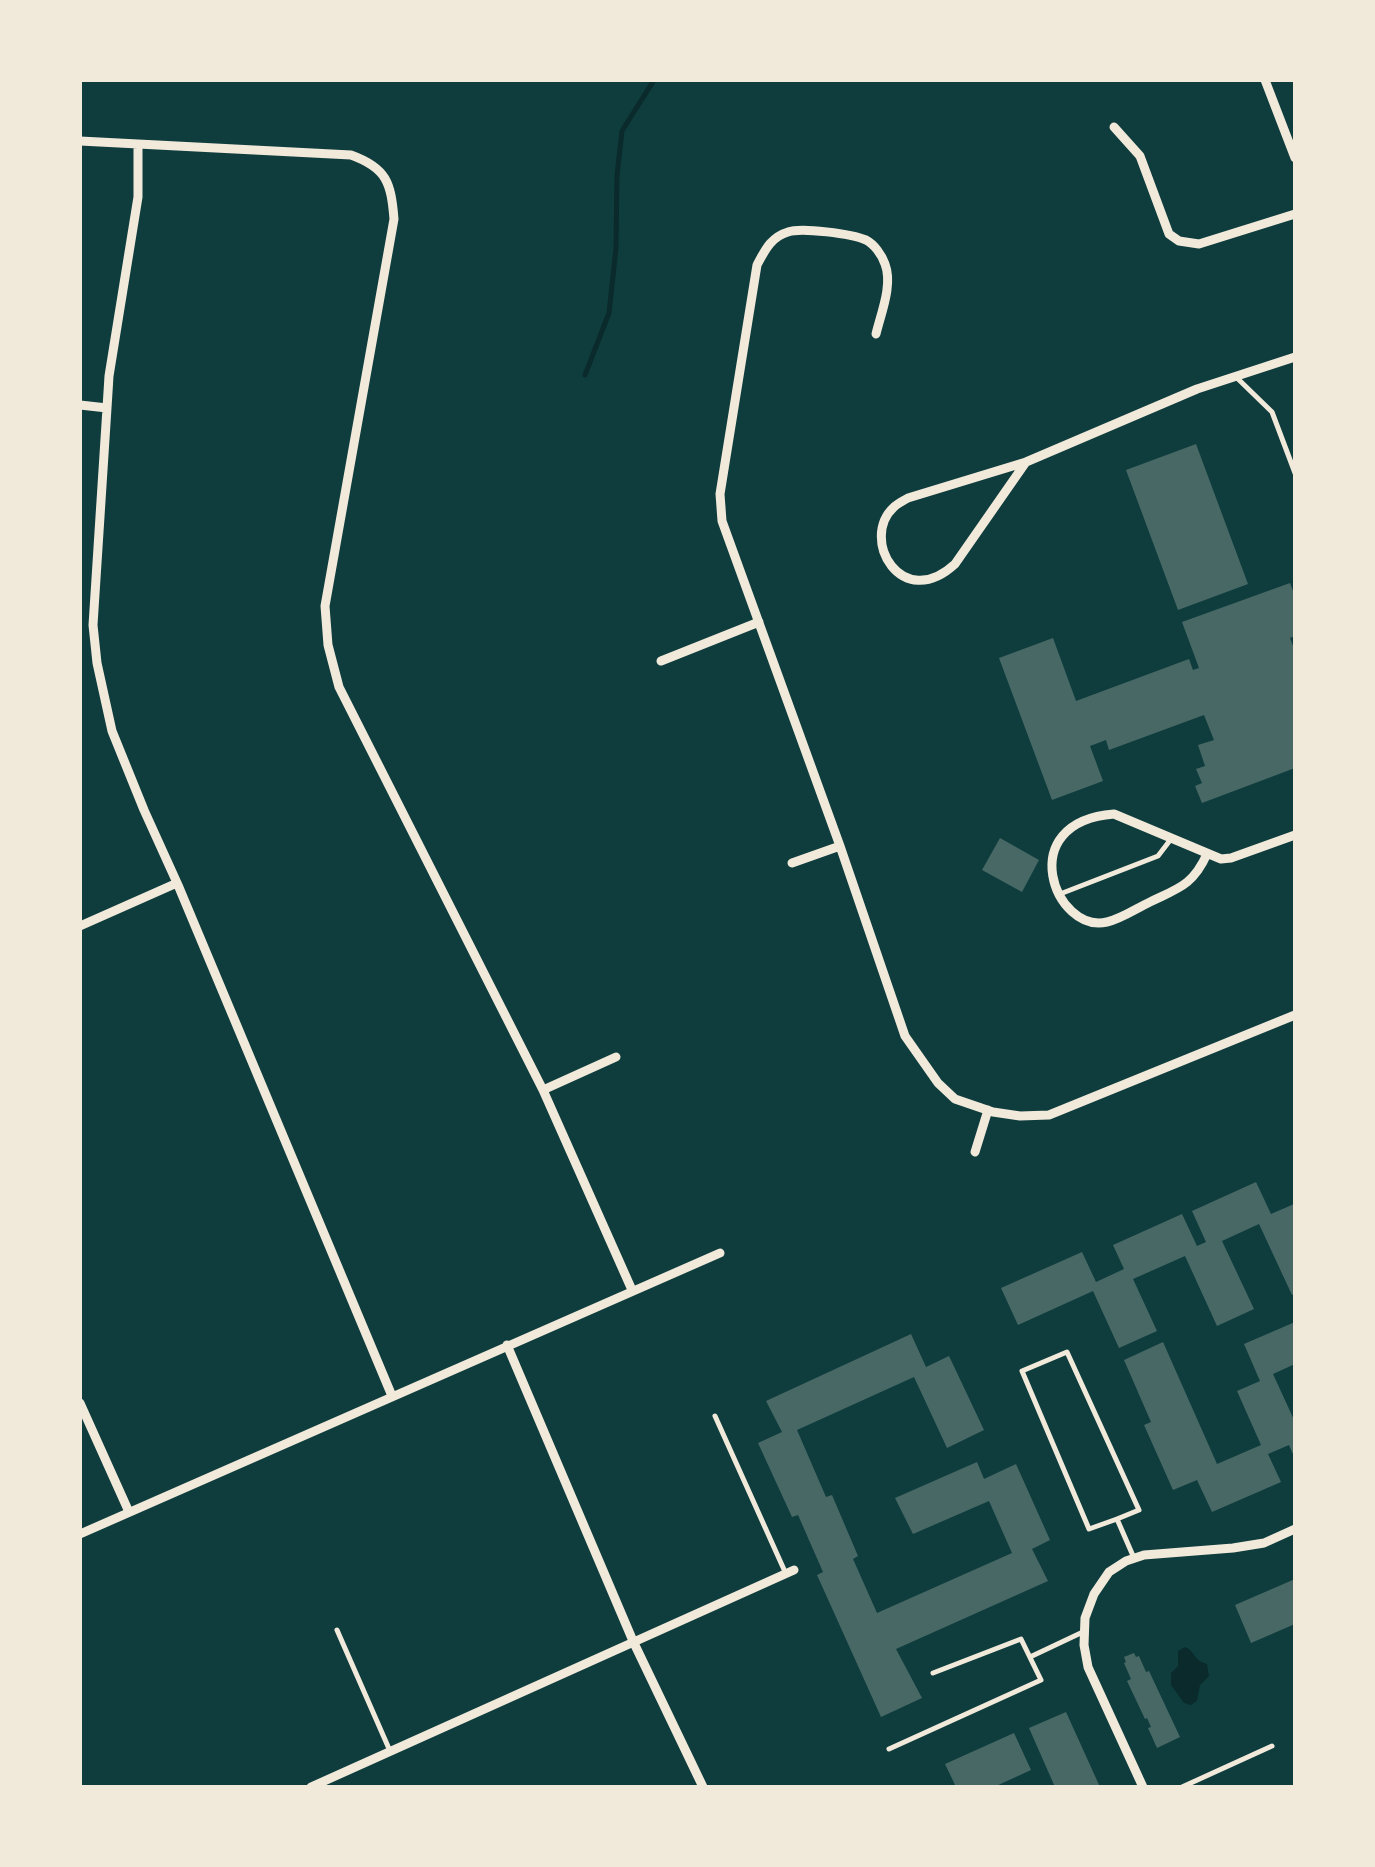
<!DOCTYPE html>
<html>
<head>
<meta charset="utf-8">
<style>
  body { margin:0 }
  #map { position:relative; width:1375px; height:1867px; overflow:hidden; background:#0f3d3e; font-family:Montserrat,sans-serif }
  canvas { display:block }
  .frame { position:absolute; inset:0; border:82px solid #f1e9da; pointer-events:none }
</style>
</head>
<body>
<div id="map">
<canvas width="1375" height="1867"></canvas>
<div class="frame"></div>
</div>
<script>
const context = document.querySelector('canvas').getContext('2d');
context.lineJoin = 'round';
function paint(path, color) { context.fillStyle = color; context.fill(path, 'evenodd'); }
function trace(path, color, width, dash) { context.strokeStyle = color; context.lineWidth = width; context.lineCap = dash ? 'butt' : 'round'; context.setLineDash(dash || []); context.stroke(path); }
paint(new Path2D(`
  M 1185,1647 C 1195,1651 1194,1661 1207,1664 L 1209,1676 L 1200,1685 L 1197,1701 L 1191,1705 L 1184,1703 L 1171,1685 L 1171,1673 L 1178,1666 L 1178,1651 Z`), '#0a2a2b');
trace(new Path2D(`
  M 585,375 L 609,313 L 616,248 L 617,175 L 622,131 L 654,80`), '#0a2a2b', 5);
paint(new Path2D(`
  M 1196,444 L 1248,584 L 1178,610 L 1126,470 Z
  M 1290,583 L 1295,596 L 1295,636 L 1290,638 L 1295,651 L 1295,768 L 1202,803 L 1195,786 L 1202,783 L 1196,769 L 1205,766 L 1198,745 L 1214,740 L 1204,715 L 1109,750 L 1106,740 L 1090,746 L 1103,781 L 1052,800 L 999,658 L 1053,638 L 1076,701 L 1189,659 L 1193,670 L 1199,668 L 1182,622 Z
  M 1000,838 L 1039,860 L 1022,892 L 982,870 Z
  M 1256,1182 L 1271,1214 L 1294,1204 L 1295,1207 L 1295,1293 L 1292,1295 L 1259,1224 L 1222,1241 L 1254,1309 L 1217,1326 L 1185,1256 L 1133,1279 L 1157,1331 L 1119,1348 L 1093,1291 L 1018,1325 L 1001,1288 L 1082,1252 L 1096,1282 L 1124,1269 L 1113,1245 L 1182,1214 L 1197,1246 L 1206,1242 L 1192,1211 Z
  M 1295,1322 L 1295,1364 L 1273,1374 L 1295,1422 L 1295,1459 L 1289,1445 L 1268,1454 L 1281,1482 L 1212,1512 L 1197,1480 L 1173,1490 L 1144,1425 L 1151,1422 L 1124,1360 L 1163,1342 L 1217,1464 L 1261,1445 L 1237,1391 L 1260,1381 L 1244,1344 Z
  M 911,1334 L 926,1367 L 949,1356 L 984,1430 L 947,1448 L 914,1377 L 797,1430 L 826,1497 L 832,1495 L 858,1556 L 853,1559 L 877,1613 L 1012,1553 L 989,1501 L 913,1534 L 895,1498 L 977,1462 L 984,1479 L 1016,1464 L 1050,1540 L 1032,1549 L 1048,1581 L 896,1649 L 922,1698 L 881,1717 L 817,1575 L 823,1572 L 798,1515 L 792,1517 L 758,1443 L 782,1432 L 766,1401 Z
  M 1295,1579 L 1295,1624 L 1251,1643 L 1235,1605 Z
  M 1134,1653 L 1136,1657 L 1139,1656 L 1146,1672 L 1149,1671 L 1180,1737 L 1157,1748 L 1148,1728 L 1151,1727 L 1147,1718 L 1145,1719 L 1127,1681 L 1131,1679 L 1124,1663 L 1126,1662 L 1124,1657 Z
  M 1066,1712 L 1100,1787 L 1055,1787 L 1029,1728 Z
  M 1014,1733 L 1031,1770 L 994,1787 L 956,1787 L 945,1764 Z`), '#486865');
trace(new Path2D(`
  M 1235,376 L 1272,412 L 1295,473
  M 1060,894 L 1158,856 L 1171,839
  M 715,1416 L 786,1574
  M 1117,1519 L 1089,1529 L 1022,1371 L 1067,1352 L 1139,1510 L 1117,1519 L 1134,1558
  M 337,1630 L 390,1751
  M 1030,1657 L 1085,1631
  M 889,1749 L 1041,1680 L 1021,1639 L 933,1673
  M 1182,1787 L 1272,1746`), '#f1e9da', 5);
trace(new Path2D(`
  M 1265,80 L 1295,158
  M 1114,127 L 1140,156 L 1169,234 L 1179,241 L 1199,244 L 1295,214
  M 80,141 L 351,155 C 387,168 391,183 394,219 L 325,606 L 328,645 L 339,687 L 543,1090 L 632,1290
  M 138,144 L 138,197 L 109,376 L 107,408 L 93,625 L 97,663 L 112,731 L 144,810 L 178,885 L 392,1396
  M 876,334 C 881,313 893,285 885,264 C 882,255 874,244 866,240 C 852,234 801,227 788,232 C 771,237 765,250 757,265 L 720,494 L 722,521 L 840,846 L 905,1036 L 938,1083 L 955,1099 L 993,1112 L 1020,1116 L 1049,1115 L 1295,1015
  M 80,405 L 107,408
  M 1026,462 L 955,564 C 902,613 859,539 894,507 C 898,503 903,501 908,498 L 1026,462 L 1197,389 L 1295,357
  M 661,661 L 759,622
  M 1207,854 C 1193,885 1179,888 1150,902 C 1137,908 1121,919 1107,922 C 1055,934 1012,822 1114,814 L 1221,859 L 1231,858 L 1295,835
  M 792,863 L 840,846
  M 80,926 L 177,883
  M 543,1090 L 616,1057
  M 975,1152 L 988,1110
  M 507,1345 L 633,1641 L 703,1787
  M 80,1403 L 129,1512
  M 80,1534 L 720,1253
  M 311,1787 L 794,1570
  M 1143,1787 L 1088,1667 L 1084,1645 L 1085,1618 L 1094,1594 L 1109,1572 L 1126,1561 L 1144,1555 L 1233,1548 L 1264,1543 L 1295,1529`), '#f1e9da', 9);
</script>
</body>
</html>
